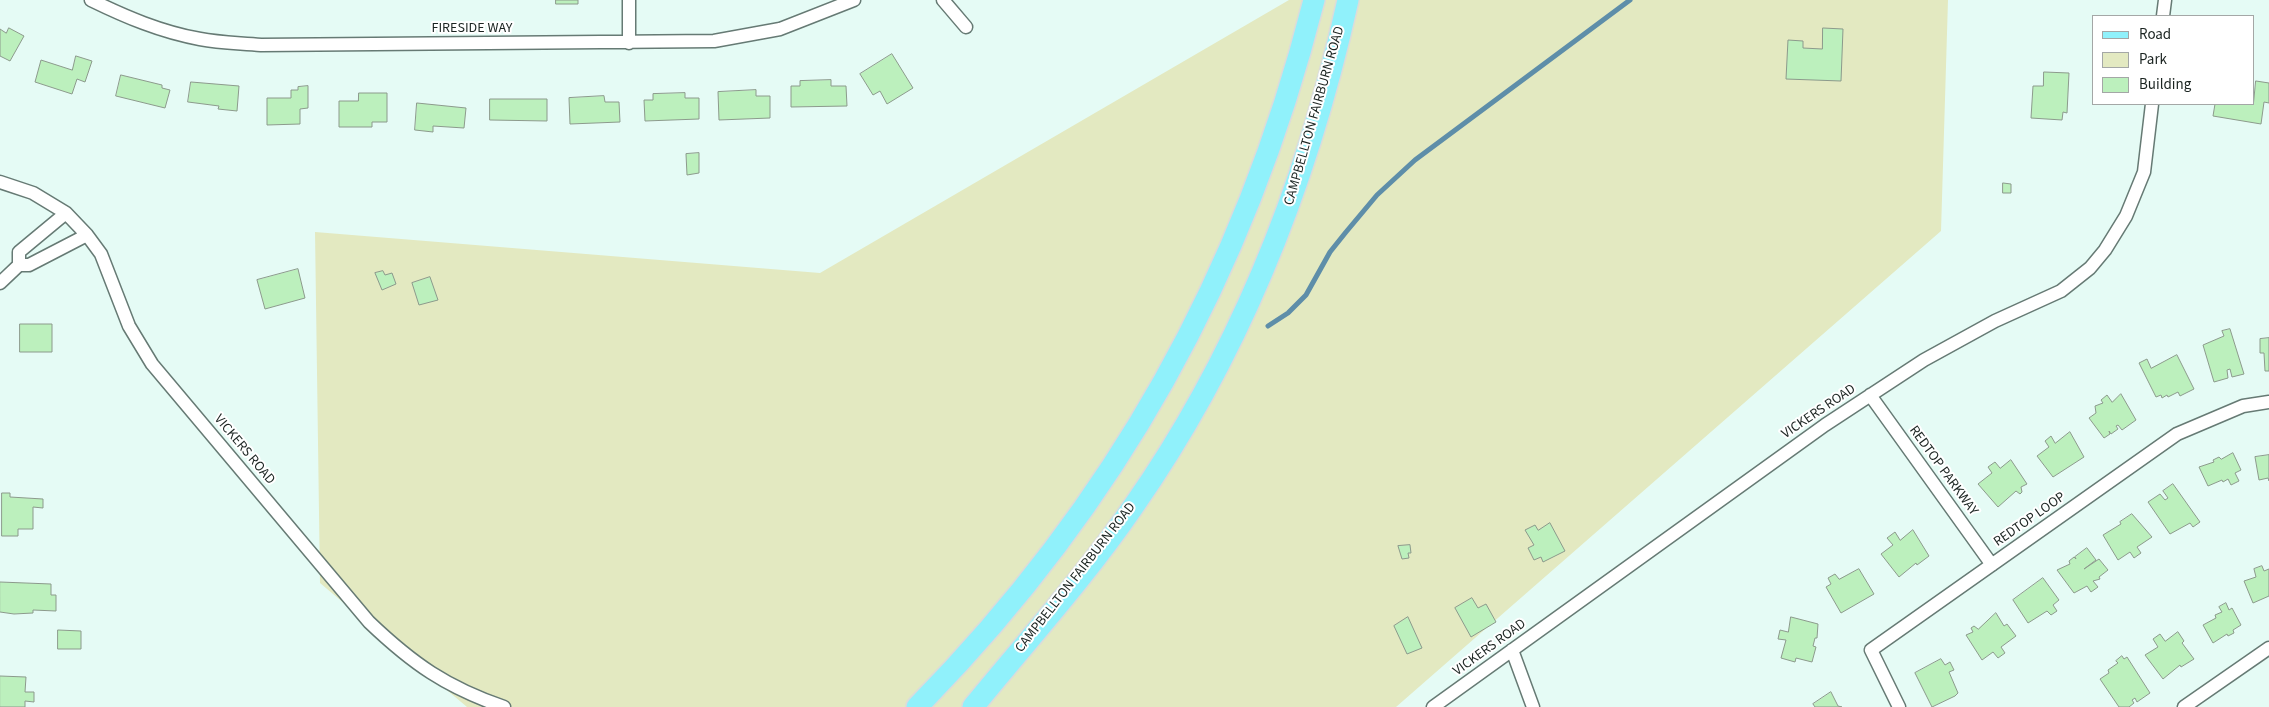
<!DOCTYPE html>
<html>
<head>
<meta charset="utf-8">
<style>
  body { margin:0 }
  #map { position:relative; width:2269px; height:707px; overflow:hidden; background:#e5fbf5; font-family:"Source Sans 3",sans-serif }
  canvas { display:block }
  .legend { position:absolute; left:2092px; top:15px; width:162px; height:90px; box-sizing:border-box; background:#fff; border:1px solid #a4a7a6; margin:0; padding:6px 9px; list-style:none; font-size:15px; color:#1b2421 }
  .legend li { display:flex; align-items:center; gap:10px; height:25px }
  .legend b { width:25px; border:1px solid #a4a7a6 }
</style>
</head>
<body>
<div id="map">
<canvas width="2269" height="707"></canvas>
<ul class="legend">
<li><b style="height:6px;background:#90f1fb"></b>Road</li>
<li><b style="height:14px;background:#e3e9c1"></b>Park</li>
<li><b style="height:14px;background:#bcf0bd"></b>Building</li>
</ul>
</div>
<script>
const context = document.querySelector('canvas').getContext('2d');
context.lineJoin = 'round';
function paint(path, color) { context.fillStyle = color; context.fill(path, 'evenodd'); }
function trace(path, color, width, dash) { context.strokeStyle = color; context.lineWidth = width; context.lineCap = dash ? 'butt' : 'round'; context.setLineDash(dash || []); context.stroke(path); }
function write(font, color, halo, rows, align = 'center') {
  context.font = font + ' "Source Sans 3",sans-serif'; context.lineWidth = 4; context.setLineDash([]); context.textBaseline = 'middle'; context.strokeStyle = halo; context.fillStyle = color; for (const [text, x, y, turn = 0] of rows) {
    context.save(); context.translate(x, y); context.rotate((+turn || 0) * Math.PI / 180); context.textAlign = isNaN(turn) ? turn : align; if (halo) context.strokeText(text, 0, 0); context.fillText(text, 0, 0); context.restore();
  }
}
paint(new Path2D(`
  M 1289,0 L 1948,0 L 1941,231 L 1396,707 L 467,707 L 320,583 L 315,232 L 820,273 Z`), '#e3e9c1');
trace(new Path2D(`
  M 1268,326 L 1288,313 L 1306,295 L 1330,252 L 1346,232 L 1377,195 L 1415,160 L 1630,0`), '#5e8ea9', 5);
const building = new Path2D(`
  M 556,0 L 578,0 L 578,4 L 556,4 Z
  M 9,28 L 24,36 L 10,61 L 0,56 L 0,29 L 6,33 Z
  M 1823,28 L 1843,29 L 1841,81 L 1786,79 L 1788,40 L 1803,41 L 1803,48 L 1822,49 Z
  M 892,54 L 913,88 L 887,104 L 880,91 L 873,95 L 860,74 Z
  M 76,56 L 92,61 L 85,82 L 77,79 L 72,94 L 35,82 L 41,60 L 72,70 Z
  M 2044,72 L 2069,73 L 2067,113 L 2063,112 L 2062,120 L 2031,118 L 2033,86 L 2043,86 Z
  M 121,75 L 162,85 L 162,88 L 170,90 L 165,108 L 116,96 Z
  M 831,80 L 831,86 L 846,86 L 847,106 L 791,107 L 791,86 L 800,86 L 800,81 Z
  M 2256,81 L 2269,83 L 2269,103 L 2264,102 L 2261,124 L 2213,116 L 2215,104 L 2253,104 Z
  M 191,82 L 239,86 L 237,111 L 218,109 L 219,106 L 188,102 Z
  M 308,86 L 308,108 L 300,109 L 300,124 L 267,125 L 267,98 L 291,98 L 291,90 L 298,90 L 298,87 Z
  M 756,90 L 756,96 L 770,96 L 770,118 L 719,120 L 718,92 Z
  M 359,93 L 387,93 L 387,122 L 372,122 L 372,127 L 339,127 L 339,101 L 358,101 Z
  M 685,93 L 685,98 L 699,98 L 699,119 L 645,121 L 644,100 L 653,100 L 653,94 Z
  M 604,96 L 605,102 L 619,102 L 620,122 L 570,124 L 569,98 Z
  M 490,99 L 547,99 L 547,121 L 490,120 Z
  M 417,103 L 466,108 L 464,128 L 433,126 L 433,132 L 415,130 Z
  M 699,153 L 699,173 L 687,175 L 686,154 Z
  M 2003,183 L 2011,184 L 2011,193 L 2003,193 Z
  M 298,269 L 305,298 L 265,309 L 257,280 Z
  M 383,271 L 385,275 L 392,273 L 396,284 L 382,290 L 375,273 Z
  M 430,277 L 438,300 L 419,305 L 412,283 Z
  M 20,324 L 52,324 L 52,352 L 20,352 Z
  M 2230,329 L 2244,374 L 2232,377 L 2230,369 L 2227,370 L 2228,378 L 2214,382 L 2203,345 L 2224,336 L 2222,331 Z
  M 2269,338 L 2269,371 L 2265,371 L 2264,353 L 2260,353 L 2260,339 Z
  M 2177,355 L 2194,389 L 2180,396 L 2178,392 L 2168,397 L 2167,395 L 2162,398 L 2161,395 L 2156,397 L 2139,363 L 2147,359 L 2151,368 Z
  M 2121,394 L 2136,420 L 2122,430 L 2118,425 L 2116,426 L 2118,429 L 2111,434 L 2109,431 L 2110,434 L 2104,438 L 2089,418 L 2096,413 L 2095,406 L 2103,403 L 2101,400 L 2107,395 L 2112,402 Z
  M 2070,432 L 2084,457 L 2053,477 L 2037,456 L 2049,447 L 2045,441 L 2051,436 L 2055,443 Z
  M 2233,453 L 2241,470 L 2235,473 L 2239,481 L 2231,485 L 2228,479 L 2223,482 L 2222,480 L 2208,486 L 2199,467 L 2214,462 L 2213,460 L 2219,457 L 2221,459 Z
  M 2269,455 L 2269,481 L 2268,478 L 2259,480 L 2255,457 Z
  M 2011,460 L 2027,484 L 2021,487 L 2022,492 L 2020,494 L 2016,491 L 1998,507 L 1978,484 L 1992,473 L 1988,467 L 1995,462 L 2000,468 Z
  M 2173,484 L 2200,522 L 2193,527 L 2190,523 L 2170,534 L 2148,502 L 2160,494 L 2165,500 L 2168,498 L 2163,491 Z
  M 2,493 L 10,493 L 10,497 L 43,499 L 43,508 L 33,507 L 33,529 L 18,529 L 18,536 L 2,536 Z
  M 2132,514 L 2152,537 L 2137,547 L 2141,553 L 2134,558 L 2130,552 L 2118,560 L 2103,535 L 2121,524 L 2120,522 Z
  M 1550,523 L 1565,551 L 1543,562 L 1541,557 L 1534,560 L 1528,548 L 1534,545 L 1525,530 L 1535,525 L 1538,530 Z
  M 1913,530 L 1929,556 L 1917,565 L 1916,563 L 1899,577 L 1881,554 L 1893,545 L 1887,538 L 1895,532 L 1900,540 Z
  M 1410,545 L 1411,553 L 1408,553 L 1409,558 L 1402,559 L 1398,546 Z
  M 2087,548 L 2096,560 L 2084,569 L 2099,559 L 2108,570 L 2099,577 L 2100,579 L 2093,581 L 2098,587 L 2091,592 L 2087,586 L 2074,593 L 2057,570 L 2070,564 L 2069,561 L 2074,557 L 2076,559 L 2075,557 Z
  M 2262,566 L 2264,571 L 2269,569 L 2269,596 L 2253,603 L 2244,581 L 2256,577 L 2254,569 Z
  M 1859,569 L 1874,594 L 1841,613 L 1826,587 L 1831,584 L 1828,578 L 1835,574 L 1839,579 Z
  M 2043,578 L 2059,600 L 2053,605 L 2057,611 L 2051,615 L 2047,611 L 2028,623 L 2013,600 Z
  M 0,582 L 51,584 L 51,595 L 56,595 L 56,611 L 33,610 L 33,613 L 14,614 L 0,612 Z
  M 1472,598 L 1478,608 L 1486,604 L 1496,622 L 1471,637 L 1455,608 Z
  M 2226,603 L 2229,610 L 2232,608 L 2241,625 L 2233,630 L 2234,633 L 2228,636 L 2227,634 L 2213,643 L 2203,625 L 2216,618 L 2215,615 L 2222,612 L 2219,607 Z
  M 1996,613 L 2004,626 L 2007,624 L 2016,636 L 2001,647 L 2005,653 L 1998,658 L 1993,652 L 1982,660 L 1966,635 L 1973,632 L 1971,628 L 1974,626 L 1978,629 Z
  M 1408,617 L 1422,648 L 1407,654 L 1394,626 Z
  M 1791,617 L 1818,624 L 1817,638 L 1815,638 L 1813,646 L 1816,647 L 1812,662 L 1796,658 L 1795,662 L 1781,658 L 1786,640 L 1778,639 L 1780,630 L 1788,632 Z
  M 58,630 L 81,631 L 81,649 L 58,649 Z
  M 2178,632 L 2184,641 L 2182,643 L 2194,659 L 2181,667 L 2180,665 L 2163,679 L 2145,655 L 2158,647 L 2153,639 L 2160,634 L 2165,641 Z
  M 2122,656 L 2124,659 L 2127,657 L 2150,693 L 2137,702 L 2135,698 L 2132,700 L 2134,703 L 2129,707 L 2119,707 L 2100,679 L 2109,673 L 2108,670 L 2118,663 L 2116,661 Z
  M 1941,659 L 1945,665 L 1950,662 L 1954,670 L 1949,672 L 1958,693 L 1955,696 L 1932,707 L 1915,673 Z
  M 0,676 L 26,677 L 25,692 L 34,692 L 34,702 L 25,701 L 25,707 L 0,707 Z
  M 1831,692 L 1838,706 L 1842,707 L 1815,707 L 1813,704 Z`);
paint(building, '#bcf0bd');
trace(building, '#8c9a8c', 1);
const minor = new Path2D(`
  M 91,0 C 126,17 161,32 200,39 C 220,43 241,43 261,45 L 714,41 L 780,29 L 854,0
  M 943,0 L 966,27
  M 2163,16 L 2165,0
  M 629,43 L 629,0
  M 0,182 L 33,193 L 66,213 L 87,235 L 101,254 L 129,326 L 152,364 L 369,622 C 413,664 446,687 504,707
  M 19,265 L 29,265 L 87,235
  M 0,283 L 19,265 L 19,252 L 66,213
  M 1870,395 L 1992,565
  M 1512,650 L 1533,707
  M 1433,707 L 1825,425 L 1924,360 L 1995,321 L 2061,291 L 2090,268 L 2105,250 L 2126,216 L 2144,172 L 2152,104
  M 1899,707 L 1871,650 L 2177,434 L 2243,406 L 2269,402
  M 2184,707 L 2269,648`);
const primary = new Path2D(`
  M 917,707 C 1115,506 1245,274 1314,0
  M 973,707 C 1027,641 1085,577 1133,507 C 1240,354 1308,181 1348,0`);
trace(minor, '#667a74', 15);
trace(primary, '#dbdcdb', 24);
trace(minor, '#fff', 12);
trace(primary, '#90f1fb', 21);
write('14px', '#1b2421', '#fff', [
  ["FIRESIDE WAY",472,29],
  ["CAMPBELLTON FAIRBURN ROAD",1315,116,-74],
  ["VICKERS ROAD",1819,412,-34],
  ["VICKERS ROAD",244,450,50],
  ["REDTOP PARKWAY",1943,471,54],
  ["REDTOP LOOP",2030,520,-35],
  ["CAMPBELLTON FAIRBURN ROAD",1076,578,-52],
  ["VICKERS ROAD",1490,648,-36]
]);
</script>
</body>
</html>
